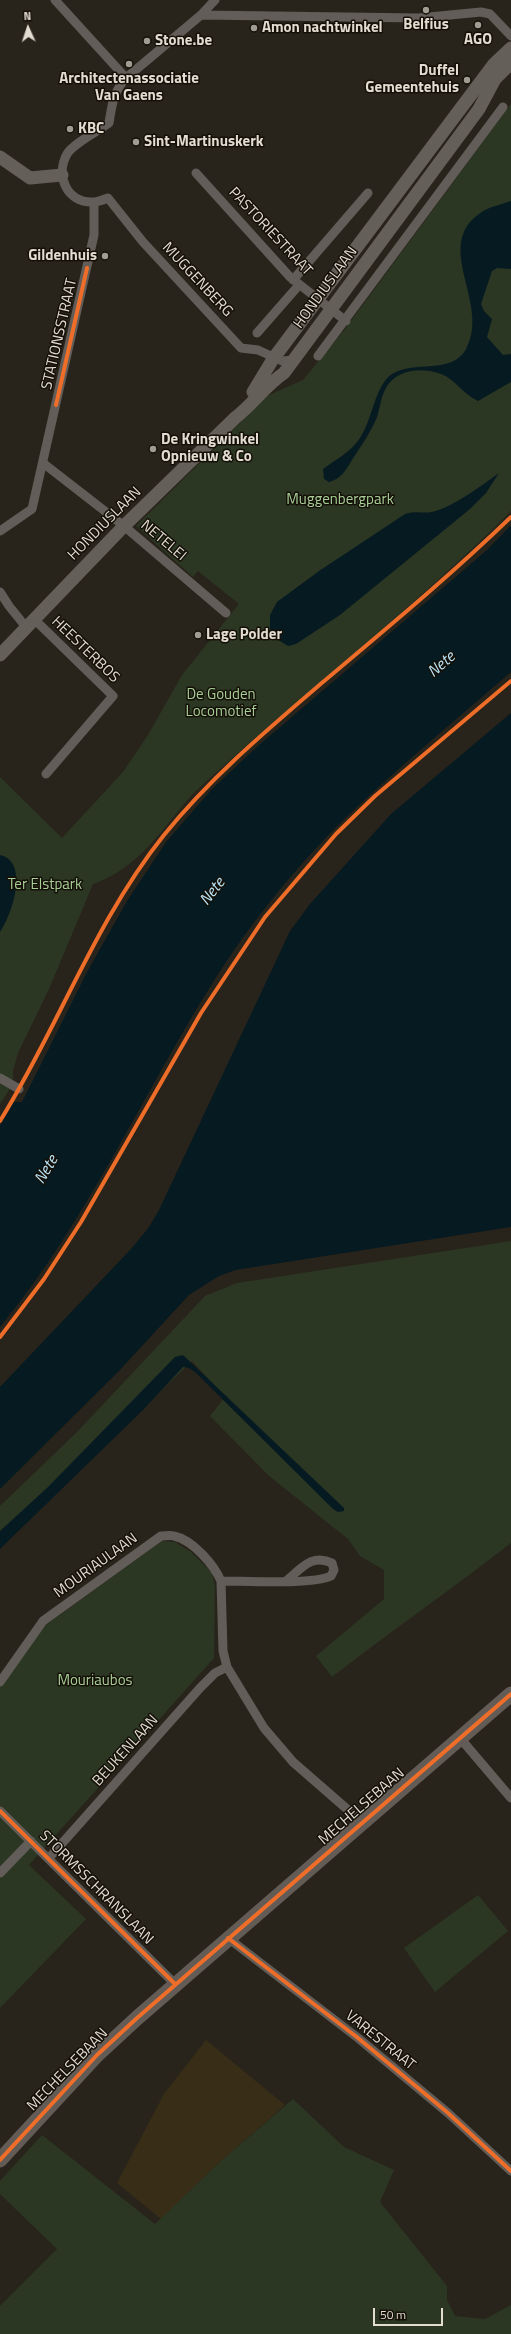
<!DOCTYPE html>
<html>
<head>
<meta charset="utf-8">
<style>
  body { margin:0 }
  #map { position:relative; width:511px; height:2334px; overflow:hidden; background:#29241b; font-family:"Titillium Web",sans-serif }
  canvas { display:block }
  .north { position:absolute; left:8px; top:8px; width:40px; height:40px; -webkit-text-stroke:3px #141008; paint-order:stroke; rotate:357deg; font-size:11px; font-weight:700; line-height:16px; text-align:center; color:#e2dcd1 }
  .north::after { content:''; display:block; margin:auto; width:14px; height:18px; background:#e2dcd1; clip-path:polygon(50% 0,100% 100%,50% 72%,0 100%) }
  .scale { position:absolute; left:373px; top:2308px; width:70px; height:18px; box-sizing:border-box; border:2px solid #e2dcd1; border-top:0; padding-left:5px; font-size:12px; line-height:14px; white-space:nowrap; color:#e2dcd1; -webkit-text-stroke:3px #141008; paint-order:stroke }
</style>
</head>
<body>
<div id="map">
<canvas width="511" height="2334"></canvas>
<div class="north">N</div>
<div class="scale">50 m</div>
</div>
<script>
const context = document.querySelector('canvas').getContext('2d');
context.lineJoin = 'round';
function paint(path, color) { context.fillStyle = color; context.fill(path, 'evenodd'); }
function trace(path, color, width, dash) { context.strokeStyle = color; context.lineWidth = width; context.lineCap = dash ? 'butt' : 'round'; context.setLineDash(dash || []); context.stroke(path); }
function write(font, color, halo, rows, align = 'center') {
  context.font = font + ' "Titillium Web",sans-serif'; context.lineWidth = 3; context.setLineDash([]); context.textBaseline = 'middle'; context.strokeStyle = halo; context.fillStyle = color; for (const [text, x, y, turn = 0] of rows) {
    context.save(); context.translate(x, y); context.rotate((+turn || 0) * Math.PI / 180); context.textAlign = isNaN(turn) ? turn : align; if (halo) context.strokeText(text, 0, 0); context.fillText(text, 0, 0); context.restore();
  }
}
paint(new Path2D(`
  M 206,2040 L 285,2105 L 222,2160 L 161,2219 L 117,2183 L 164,2094 Z`), '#382d17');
paint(new Path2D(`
  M 511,104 L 511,511 C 412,610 300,695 197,790 C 189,797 182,807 175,815 C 153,843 129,872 93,884 L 49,989 L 18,1053 L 13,1071 L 13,1084 L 0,1104 L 0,777 L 62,838 L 123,772 L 148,735 L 182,675 L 239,604 L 198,571 L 193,577 L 136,526 L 267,396 L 303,380 L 345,329 Z
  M 511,1241 L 511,1543 C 452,1589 391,1631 332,1677 L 316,1656 L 384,1599 L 384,1570 L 360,1556 L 348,1539 L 268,1475 L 210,1416 L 225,1397 L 192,1361 L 0,1544 L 0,1506 L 77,1432 L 205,1296 L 237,1283 Z
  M 162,1541 L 175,1542 L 191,1552 L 212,1573 L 215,1586 L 214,1658 L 29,1865 L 86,1919 L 0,2008 L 0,1687 L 42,1628 Z
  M 478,1895 L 508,1931 L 435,1992 L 404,1948 Z
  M 293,2099 L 344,2147 L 394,2170 L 380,2202 L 447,2286 L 447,2300 L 455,2316 L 485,2319 L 511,2305 L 511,2334 L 0,2334 L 0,2306 L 57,2249 L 0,2194 L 0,2181 L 42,2135 L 155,2224 L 222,2160 Z`), '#2b3723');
paint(new Path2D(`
  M 511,201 L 511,269 L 497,268 L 492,271 L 481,304 L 484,311 L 492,319 L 487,337 L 503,355 L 511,354 L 511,382 L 478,401 C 464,395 455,379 441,374 C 423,367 396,369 386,388 C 381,396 380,408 377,417 C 371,432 361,446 352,460 C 346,470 341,479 329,482 L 324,479 L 323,469 C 336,459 350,453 360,438 C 372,421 375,385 392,374 C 414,360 452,375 466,349 C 492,302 428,243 485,210 C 493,206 503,204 511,201 Z
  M 499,473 L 486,493 L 470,509 L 340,615 L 296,644 L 288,646 L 280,641 L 270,629 L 270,615 L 277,602 L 319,571 L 405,514 C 416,510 423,514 432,512 C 453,507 481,486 499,473 Z
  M 511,525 L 511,672 C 459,717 406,761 356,808 C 301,860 252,920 212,984 C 141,1097 86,1223 0,1327 L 0,1126 L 13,1102 L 22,1102 L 87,972 L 127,901 L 166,842 L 212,789 L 259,745 L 487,550 Z
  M 511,713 L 511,1227 L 261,1266 L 236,1270 L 219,1276 L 189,1295 L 119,1371 L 0,1489 L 0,1387 L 131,1249 L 149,1227 L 159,1210 L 290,931 L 310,904 L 391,814 Z
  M 0,855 C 30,862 12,915 0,932 Z
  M 183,1355 L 344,1508 L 344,1511 L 338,1512 L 333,1509 L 196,1373 L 189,1368 L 183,1367 L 143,1410 L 0,1549 L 0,1531 L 48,1487 L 175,1357 Z`), '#061a21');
trace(new Path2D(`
  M 55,0 L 126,78
  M 215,0 L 201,15 L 126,78 C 113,92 112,105 109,123 C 97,132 74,143 67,154 C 55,176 67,203 93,202 C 98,202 103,200 108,198 L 143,242 L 241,348 L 258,350 L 282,361 L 294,360
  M 201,15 L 419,18 L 481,12 L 490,14 L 511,36
  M 196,173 L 290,277 L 346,321
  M 293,280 L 368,193
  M 257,333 L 299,285
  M 318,356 L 503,107
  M 43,463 L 124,526 L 226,613
  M 0,531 L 32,509 L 94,235 L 94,202
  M 0,592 L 9,606 L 26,627
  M 34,619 L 113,696 L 46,774
  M 0,1078 L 19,1089
  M 221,1581 L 223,1651 L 227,1667 L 264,1728 L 293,1762 L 363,1823
  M 0,1682 L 43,1621 L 161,1536 C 165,1536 170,1535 174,1536 C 193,1540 214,1565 221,1581 C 246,1581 312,1585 331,1576 L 334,1570 L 332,1563 C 312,1553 301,1569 286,1581
  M 460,1738 L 511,1798
  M 0,1811 L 175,1984
  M 49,1858 L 200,1688 L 215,1673 L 227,1667
  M 0,1873 L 31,1841
  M 228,1938 L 358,2038 L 448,2113 L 511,2171`), '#625d58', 9);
trace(new Path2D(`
  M 0,157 L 30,178 L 62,175
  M 253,392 L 273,359 L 494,64 L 511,48
  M 0,655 L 124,526 L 235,418 C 253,404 265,386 284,373 L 479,109 L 495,79 L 511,63`), '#655f59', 13);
trace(new Path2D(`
  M 0,2160 L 97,2055 L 137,2018 L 511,1694`), '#635c56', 15);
trace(new Path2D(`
  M 56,405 L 87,268
  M 0,1121 C 58,1028 95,921 164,835 C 211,777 267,730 323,682 C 387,628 451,575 511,517
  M 0,1337 L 44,1279 L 81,1222 L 201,1013 L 265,917 L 336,834 L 375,796 L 511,681
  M 0,1811 L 175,1984
  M 228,1938 L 358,2038 L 448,2113 L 511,2171
  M 0,2160 L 97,2055 L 137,2018 L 511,1694`), '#ee6e29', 4);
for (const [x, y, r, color] of [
  [426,10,4,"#a19c91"],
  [478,25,4,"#a19c91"],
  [254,28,4,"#a19c91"],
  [147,41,4,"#a19c91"],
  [129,64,4,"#a19c91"],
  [467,80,4,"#a19c91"],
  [70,129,4,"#a19c91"],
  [136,142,4,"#a19c91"],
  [105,256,4,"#a19c91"],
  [153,449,4,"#a19c91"],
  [198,635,4,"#a19c91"]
]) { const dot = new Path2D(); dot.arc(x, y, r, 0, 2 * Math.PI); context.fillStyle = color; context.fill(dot); trace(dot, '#141008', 1.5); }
write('bold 15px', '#e2dcd1', '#141008', [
  ["Belfius",426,25,"center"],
  ["Amon nachtwinkel",262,28],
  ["AGO",478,40,"center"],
  ["Stone.be",155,41],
  ["Duffel",459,71,"right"],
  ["Gemeentehuis",459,88,"right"],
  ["Architectenassociatie",129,79,"center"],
  ["Van Gaens",129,96,"center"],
  ["KBC",78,129],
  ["Sint-Martinuskerk",144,142],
  ["Gildenhuis",97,256,"right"],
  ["De Kringwinkel",161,440],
  ["Opnieuw & Co",161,457],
  ["Lage Polder",206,635]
], 'left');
write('15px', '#e2dcd1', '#141008', [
  ["PASTORIESTRAAT",270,232,47],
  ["MUGGENBERG",197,280,47],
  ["HONDIUSLAAN",326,288,-54],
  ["STATIONSSTRAAT",60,334,-77],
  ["HONDIUSLAAN",105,524,-45],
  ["NETELEI",163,541,40],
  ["HEESTERBOS",85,650,44],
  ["MOURIAULAAN",96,1566,-36],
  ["BEUKENLAAN",126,1751,-48],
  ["MECHELSEBAAN",362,1807,-41],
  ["STORMSSCHRANSLAAN",96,1888,45],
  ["VARESTRAAT",380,2041,39],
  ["MECHELSEBAAN",68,2070,-46]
]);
write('15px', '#a8ce96', '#141008', [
  ["Muggenbergpark",340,500],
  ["De Gouden",221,695],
  ["Locomotief",221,712],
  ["Ter Elstpark",45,885],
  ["Mouriaubos",95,1681]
]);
write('italic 16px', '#bae5f8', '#141008', [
  ["Nete",442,665,-41],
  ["Nete",213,892,-52],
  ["Nete",47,1170,-59]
]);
</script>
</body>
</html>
